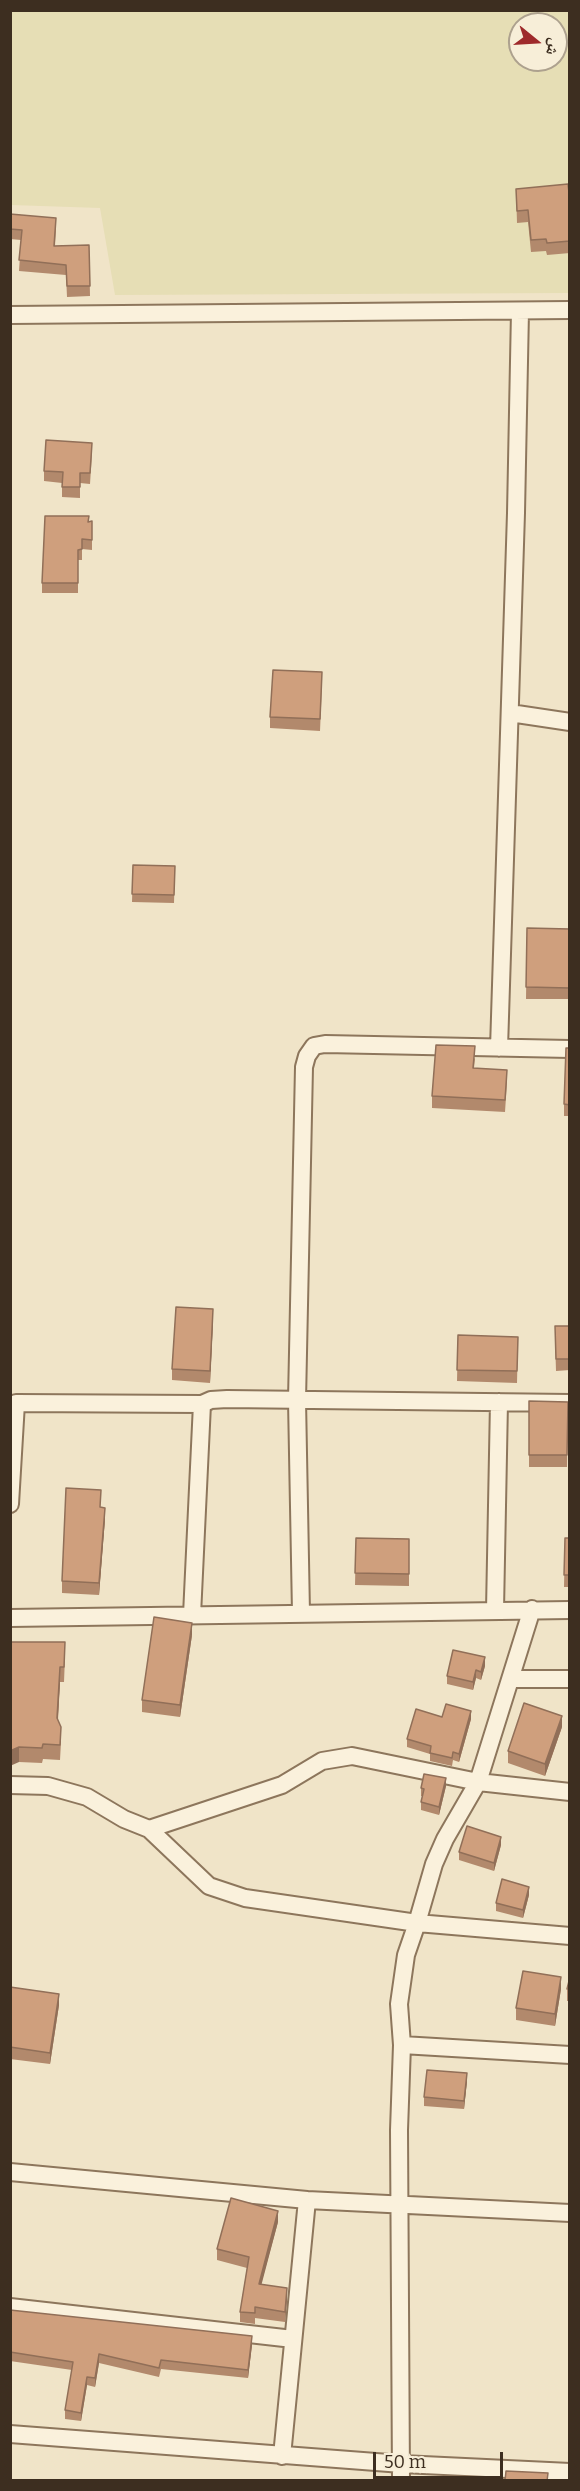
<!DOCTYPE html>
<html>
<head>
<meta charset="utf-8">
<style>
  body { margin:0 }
  #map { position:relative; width:580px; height:2491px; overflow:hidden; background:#f0e4c8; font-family:Bitter,"Noto Naskh Arabic",serif }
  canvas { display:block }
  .frame { position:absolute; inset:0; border:12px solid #3d2e20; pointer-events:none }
  .north { position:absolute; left:508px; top:12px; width:60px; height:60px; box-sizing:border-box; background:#f7eed8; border:2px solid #ada18e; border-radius:50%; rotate:108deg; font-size:16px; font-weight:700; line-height:24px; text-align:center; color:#3d2e20 }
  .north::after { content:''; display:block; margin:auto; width:21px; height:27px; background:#9e2a2b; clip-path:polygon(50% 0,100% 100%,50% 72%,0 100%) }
  .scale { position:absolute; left:373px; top:2452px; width:130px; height:27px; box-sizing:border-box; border:3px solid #3d2e20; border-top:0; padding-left:8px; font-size:18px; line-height:21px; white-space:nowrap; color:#3d2e20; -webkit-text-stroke:4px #f7eed8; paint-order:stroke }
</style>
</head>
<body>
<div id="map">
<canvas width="580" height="2491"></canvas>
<div class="frame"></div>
<div class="north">ش</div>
<div class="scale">50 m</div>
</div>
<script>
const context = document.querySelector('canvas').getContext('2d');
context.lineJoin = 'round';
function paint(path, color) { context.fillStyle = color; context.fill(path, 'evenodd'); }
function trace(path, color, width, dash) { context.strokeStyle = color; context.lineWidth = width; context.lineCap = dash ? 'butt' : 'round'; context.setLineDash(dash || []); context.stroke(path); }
paint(new Path2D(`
  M 11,11 L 569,11 L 569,293 L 115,295 L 100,208 L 11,205 ZM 520,24 L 556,24 L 556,60 L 520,60 Z`), '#e6deb5');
const minor = new Path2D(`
  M 10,315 L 570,310
  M 510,713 L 570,722
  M 499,1048 L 516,513 L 520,311
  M 10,1504 L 16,1403 L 202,1404 L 211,1400 L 227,1399 L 570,1403
  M 532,1609 L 478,1782 L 445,1839 L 434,1864 L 417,1923 L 570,1936
  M 495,1610 L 499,1402
  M 301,1613 L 297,1400 L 304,1067 L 307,1056 L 314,1046 L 325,1044 L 570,1049
  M 192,1615 L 202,1404
  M 10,1618 L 570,1610
  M 511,1679 L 570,1679
  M 10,1785 L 48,1786 L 87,1797 L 124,1819 L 149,1829 L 209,1886 L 245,1898 L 417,1923 L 406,1955 L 399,2004 L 402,2045 L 399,2130 L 401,2480
  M 149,1829 L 282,1785 L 322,1761 L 352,1756 L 478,1782 L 570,1792
  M 402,2045 L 570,2055
  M 10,2172 L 307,2200 L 570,2213
  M 10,2307 L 293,2339
  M 10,2434 L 402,2464 L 570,2472
  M 282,2456 L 307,2200`);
trace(minor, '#8d765c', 20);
trace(minor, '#faf1dc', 16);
paint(new Path2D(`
  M 516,189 L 570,202 L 570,253 L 547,255 L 546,251 L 531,252 L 528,222 L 517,223 Z
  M 10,214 L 56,228 L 55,246 L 89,245 L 90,296 L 67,297 L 66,275 L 19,271 L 21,240 L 10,239 Z
  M 92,453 L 90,484 L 80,483 L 80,498 L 62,497 L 62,483 L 44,481 L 44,471 Z
  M 92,521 L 92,550 L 82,549 L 82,560 L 78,560 L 78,593 L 42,593 L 42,583 L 89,522 Z
  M 322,684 L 320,731 L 270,728 L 270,717 Z
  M 133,865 L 175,866 L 174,903 L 132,902 Z
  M 527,928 L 570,929 L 570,999 L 526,999 Z
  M 570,1048 L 570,1116 L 564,1116 L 564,1104 Z
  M 475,1058 L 474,1068 L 507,1082 L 505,1112 L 432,1108 L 432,1096 Z
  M 213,1321 L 210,1383 L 172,1380 L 172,1369 Z
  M 570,1326 L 570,1370 L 556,1371 L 555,1338 Z
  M 458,1335 L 518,1337 L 517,1383 L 457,1381 Z
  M 529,1401 L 568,1402 L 567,1467 L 529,1467 Z
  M 101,1507 L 105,1519 L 99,1595 L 62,1593 L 62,1581 Z
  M 356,1538 L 409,1539 L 409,1586 L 355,1585 Z
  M 565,1538 L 570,1538 L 570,1587 L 564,1587 Z
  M 192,1635 L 180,1717 L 142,1712 L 142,1700 Z
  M 10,1642 L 65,1657 L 64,1682 L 60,1682 L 58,1720 L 61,1742 L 60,1760 L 43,1759 L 42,1763 L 19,1762 Z
  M 485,1666 L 481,1680 L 476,1678 L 473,1690 L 447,1684 L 447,1676 Z
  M 442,1717 L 471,1719 L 459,1762 L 453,1760 L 452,1766 L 430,1761 L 430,1754 L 407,1747 L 407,1739 Z
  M 562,1727 L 545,1776 L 508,1763 L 508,1751 Z
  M 446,1786 L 439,1815 L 421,1810 L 421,1802 L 423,1796 L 421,1796 L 421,1788 Z
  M 501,1845 L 494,1871 L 459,1860 L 459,1852 Z
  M 529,1895 L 523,1918 L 496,1911 L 496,1903 Z
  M 570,1977 L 570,2001 L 567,2001 L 567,1989 Z
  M 10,1987 L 59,2005 L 50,2064 L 10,2059 Z
  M 561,1989 L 555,2026 L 516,2020 L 516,2008 Z
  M 467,2081 L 464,2109 L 424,2106 L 424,2097 Z
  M 278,2222 L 261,2284 L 287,2299 L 285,2322 L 255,2318 L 255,2324 L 240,2322 L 240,2312 L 247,2268 L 217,2260 L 217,2249 Z
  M 10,2310 L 252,2345 L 248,2378 L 161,2369 L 159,2377 L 99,2363 L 95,2387 L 87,2385 L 81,2421 L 65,2419 L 65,2410 L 72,2370 L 10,2361 Z`), '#b2896c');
paint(new Path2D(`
  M 213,1309 L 213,1321 L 210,1383 L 210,1371 Z
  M 105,1508 L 105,1519 L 99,1595 L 99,1583 Z
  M 192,1623 L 192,1635 L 180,1717 L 180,1705 Z
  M 485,1657 L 485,1666 L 481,1680 L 481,1672 Z
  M 60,1667 L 60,1682 L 57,1733 L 57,1718 Z
  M 476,1670 L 476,1678 L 473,1690 L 473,1682 Z
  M 471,1711 L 471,1719 L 459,1762 L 459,1754 Z
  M 562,1716 L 562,1727 L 545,1776 L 545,1764 Z
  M 19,1747 L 19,1762 L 10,1766 L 10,1751 Z
  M 446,1778 L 446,1786 L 439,1815 L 439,1807 Z
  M 501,1837 L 501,1845 L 494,1871 L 494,1863 Z
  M 529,1887 L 529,1895 L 523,1918 L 523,1910 Z
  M 561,1977 L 561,1989 L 555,2026 L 555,2014 Z
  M 59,1994 L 59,2005 L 50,2064 L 50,2053 Z
  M 467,2073 L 467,2081 L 464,2109 L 464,2101 Z
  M 278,2211 L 278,2222 L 259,2294 L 259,2284 Z
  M 287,2288 L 287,2299 L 285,2322 L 285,2312 Z
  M 252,2336 L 252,2345 L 248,2378 L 248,2370 Z
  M 99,2354 L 99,2363 L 95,2387 L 95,2378 Z
  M 87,2377 L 87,2385 L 81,2421 L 81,2413 Z`), '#916f58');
const building = new Path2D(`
  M 568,184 L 570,202 L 570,241 L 547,243 L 546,239 L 531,240 L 528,210 L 517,211 L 516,189 Z
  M 10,214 L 56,218 L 54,246 L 89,245 L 90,286 L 67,286 L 66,265 L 19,260 L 22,230 L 10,229 Z
  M 46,440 L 92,443 L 90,473 L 80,473 L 80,487 L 62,487 L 63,472 L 44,471 Z
  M 45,516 L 89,516 L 88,522 L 92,521 L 92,540 L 82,539 L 82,549 L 78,550 L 78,583 L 42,583 Z
  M 273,670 L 322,672 L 320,719 L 270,717 Z
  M 133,865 L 175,866 L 174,895 L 132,894 Z
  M 527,928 L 570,929 L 570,988 L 526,987 Z
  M 436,1045 L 475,1046 L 473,1068 L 507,1070 L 505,1100 L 432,1096 Z
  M 566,1048 L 570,1048 L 570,1105 L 564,1104 Z
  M 176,1307 L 213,1309 L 210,1371 L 172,1369 Z
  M 555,1326 L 570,1326 L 570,1359 L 556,1359 Z
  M 458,1335 L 518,1337 L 517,1371 L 457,1370 Z
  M 529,1401 L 568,1402 L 567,1455 L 529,1455 Z
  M 66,1488 L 101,1490 L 100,1507 L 105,1508 L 99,1583 L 62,1581 Z
  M 356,1538 L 409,1539 L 409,1574 L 355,1573 Z
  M 565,1538 L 570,1538 L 570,1575 L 564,1575 Z
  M 154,1617 L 192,1623 L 180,1705 L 142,1700 Z
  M 10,1642 L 65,1642 L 64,1667 L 60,1667 L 57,1718 L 61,1727 L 60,1745 L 43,1744 L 42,1748 L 19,1747 L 10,1751 Z
  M 453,1650 L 485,1657 L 481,1672 L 476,1670 L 473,1682 L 447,1676 Z
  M 524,1703 L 562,1716 L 545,1764 L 508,1751 Z
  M 446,1704 L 471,1711 L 459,1754 L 453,1752 L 452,1758 L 430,1753 L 431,1746 L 407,1739 L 416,1709 L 442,1717 Z
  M 424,1774 L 446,1778 L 439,1807 L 421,1802 L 424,1789 L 421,1788 Z
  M 467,1826 L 501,1837 L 494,1863 L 459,1852 Z
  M 502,1879 L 529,1887 L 523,1910 L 496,1903 Z
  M 523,1971 L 561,1977 L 555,2014 L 516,2008 Z
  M 570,1977 L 570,1989 L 567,1989 Z
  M 10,1987 L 59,1994 L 50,2053 L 10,2047 Z
  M 427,2070 L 467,2073 L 464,2101 L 424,2097 Z
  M 231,2198 L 278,2211 L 259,2284 L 287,2288 L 285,2312 L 255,2307 L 255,2313 L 240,2312 L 249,2257 L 217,2249 Z
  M 10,2310 L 252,2336 L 248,2370 L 161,2360 L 159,2368 L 99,2354 L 95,2378 L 87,2377 L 81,2413 L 65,2410 L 73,2362 L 10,2352 Z
  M 506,2471 L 548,2473 L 547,2481 L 505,2481 Z`);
paint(building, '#cf9f7d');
trace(building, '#916f58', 1.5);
</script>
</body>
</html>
